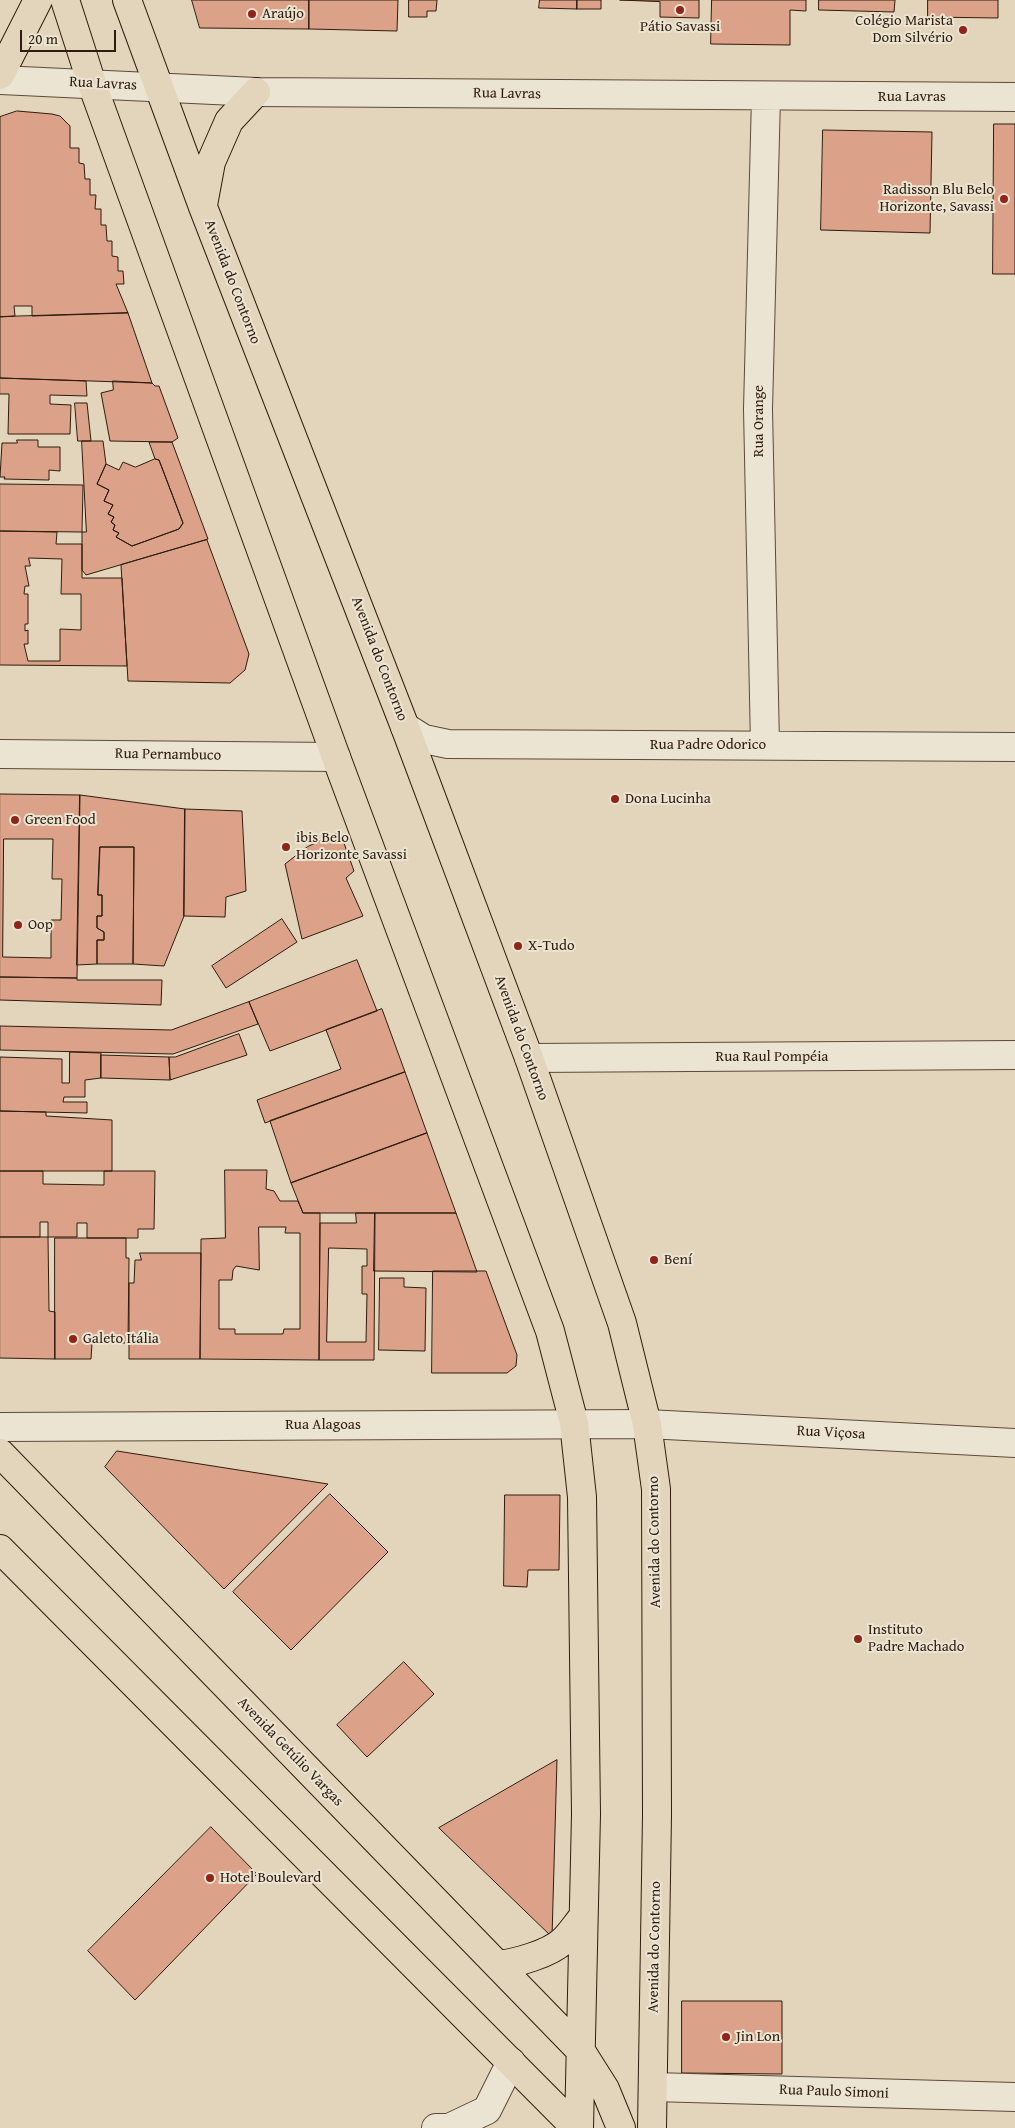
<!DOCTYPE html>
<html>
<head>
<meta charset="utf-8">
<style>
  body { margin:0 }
  #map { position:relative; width:1015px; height:2128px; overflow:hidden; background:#e2d5bb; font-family:"Gentium Book Plus",serif }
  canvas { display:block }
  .scale { position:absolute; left:20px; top:30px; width:96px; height:22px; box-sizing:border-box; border:2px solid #2f1c0d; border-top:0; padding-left:6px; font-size:15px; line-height:18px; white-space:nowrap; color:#2f1c0d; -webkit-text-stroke:4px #ece4d3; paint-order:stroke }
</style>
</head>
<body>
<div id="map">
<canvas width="1015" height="2128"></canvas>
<div class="scale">20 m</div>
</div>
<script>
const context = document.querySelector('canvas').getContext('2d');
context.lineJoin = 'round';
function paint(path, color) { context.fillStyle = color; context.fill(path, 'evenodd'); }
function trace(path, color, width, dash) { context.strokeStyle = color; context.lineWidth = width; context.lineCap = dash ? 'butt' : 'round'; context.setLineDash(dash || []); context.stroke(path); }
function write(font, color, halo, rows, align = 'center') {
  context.font = font + ' "Gentium Book Plus",serif'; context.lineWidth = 4; context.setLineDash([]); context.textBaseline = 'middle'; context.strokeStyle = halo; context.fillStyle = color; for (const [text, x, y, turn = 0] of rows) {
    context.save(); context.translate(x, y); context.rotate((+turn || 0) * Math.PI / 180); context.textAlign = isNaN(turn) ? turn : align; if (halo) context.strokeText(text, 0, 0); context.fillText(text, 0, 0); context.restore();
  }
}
const building = new Path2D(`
  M 192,0 L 309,0 L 309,29 L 200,28 Z
  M 309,0 L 398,0 L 397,31 L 309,29 Z
  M 409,0 L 437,0 L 436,11 L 427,11 L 427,17 L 409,17 Z
  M 540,0 L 577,0 L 577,9 L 539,8 Z
  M 577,0 L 601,0 L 601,9 L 577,9 Z
  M 620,0 L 699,0 L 699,18 L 660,17 L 660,2 Z
  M 712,0 L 806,0 L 806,11 L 790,10 L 790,45 L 711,44 Z
  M 819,0 L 895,0 L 894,12 L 819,10 Z
  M 928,0 L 998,0 L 998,18 L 928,17 Z
  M 17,111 L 52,114 L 60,116 L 70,126 L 70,148 L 79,148 L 79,163 L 84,164 L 85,179 L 90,179 L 90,195 L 96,195 L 95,209 L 101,209 L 101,225 L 106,225 L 107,241 L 112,241 L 112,256 L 118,257 L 118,271 L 123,271 L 124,284 L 116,284 L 128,313 L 32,316 L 32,306 L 14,306 L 15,316 L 0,317 L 0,117 Z
  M 994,124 L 1015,124 L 1015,274 L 993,274 Z
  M 823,130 L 932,132 L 930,233 L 821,230 Z
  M 128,313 L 152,383 L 0,378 L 0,317 Z
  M 0,378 L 86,381 L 87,396 L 50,395 L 50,404 L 71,405 L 70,434 L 8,434 L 9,394 L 0,394 Z
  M 113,381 L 152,383 L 155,386 L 159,386 L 178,438 L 172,442 L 110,441 L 101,393 L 113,390 Z
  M 75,403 L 87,403 L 91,441 L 78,441 Z
  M 17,440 L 38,440 L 38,447 L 60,447 L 60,471 L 49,470 L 49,480 L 4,479 L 5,477 L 0,477 L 2,443 L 17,443 Z
  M 82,441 L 103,441 L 106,464 L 97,484 L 109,490 L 104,501 L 113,505 L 108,514 L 114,517 L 111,522 L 115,525 L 113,530 L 119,533 L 116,537 L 132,546 L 179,529 L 183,523 L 159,460 L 155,459 L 149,442 L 172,442 L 208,539 L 86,575 L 82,570 L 82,532 L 86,532 Z
  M 155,459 L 159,460 L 183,523 L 179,529 L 132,546 L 116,537 L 119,533 L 113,530 L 115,525 L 111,522 L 114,517 L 108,514 L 113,505 L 104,501 L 109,490 L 97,484 L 106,464 L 119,470 L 123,462 L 135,467 Z
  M 0,484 L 83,485 L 82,532 L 0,531 Z
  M 0,531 L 57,532 L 56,544 L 82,544 L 82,578 L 122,578 L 127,666 L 0,665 Z
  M 207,540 L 249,654 L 245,670 L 230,683 L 128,681 L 121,565 Z
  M 29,558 L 62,559 L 61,594 L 81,594 L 81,630 L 60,629 L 60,661 L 28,661 L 24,644 L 28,644 L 28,630 L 25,631 L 25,624 L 28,624 L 28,594 L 24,594 L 25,586 L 29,586 L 25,566 L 30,566 Z
  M 0,794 L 80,795 L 77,978 L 0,977 Z
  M 80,795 L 185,809 L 184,916 L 164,966 L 133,964 L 134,847 L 100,847 L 98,895 L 102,895 L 102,916 L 97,916 L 97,928 L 104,932 L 104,940 L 97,940 L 97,964 L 77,965 Z
  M 185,809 L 242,811 L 246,891 L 226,897 L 225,917 L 184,916 Z
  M 340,832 L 354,871 L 346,878 L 363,916 L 302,939 L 285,864 L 307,847 Z
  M 4,839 L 53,839 L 52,879 L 62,879 L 61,920 L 51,920 L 51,958 L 3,957 Z
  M 100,847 L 134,847 L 133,964 L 97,964 L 97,940 L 104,940 L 104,932 L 97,928 L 97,916 L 102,916 L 102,895 L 98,895 Z
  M 282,919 L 297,942 L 226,988 L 212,966 Z
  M 357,960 L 377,1011 L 270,1051 L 249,1002 Z
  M 0,977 L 77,978 L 77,980 L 162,980 L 161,1005 L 0,1000 Z
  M 249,1002 L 258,1024 L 173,1054 L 0,1050 L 0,1026 L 171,1030 Z
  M 382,1009 L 405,1072 L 265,1123 L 257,1100 L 341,1069 L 326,1030 Z
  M 239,1034 L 247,1055 L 170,1080 L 169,1057 L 175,1057 Z
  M 70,1052 L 101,1053 L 101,1078 L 85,1080 L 85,1097 L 64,1097 L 63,1102 L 87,1102 L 87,1113 L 0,1111 L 0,1057 L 62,1059 L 62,1083 L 69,1083 Z
  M 101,1055 L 169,1057 L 170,1080 L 101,1078 Z
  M 405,1072 L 427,1133 L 291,1183 L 270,1121 Z
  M 0,1111 L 46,1112 L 46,1116 L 112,1120 L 112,1171 L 0,1171 Z
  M 427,1133 L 456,1213 L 303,1213 L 291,1183 Z
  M 225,1170 L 267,1170 L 266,1189 L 274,1191 L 280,1201 L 298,1201 L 303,1213 L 320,1213 L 319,1360 L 200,1359 L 201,1239 L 225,1238 Z
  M 0,1171 L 43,1171 L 43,1184 L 104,1185 L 104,1171 L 155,1171 L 154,1229 L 138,1229 L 138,1238 L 87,1238 L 87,1223 L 77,1223 L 77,1237 L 48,1237 L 48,1222 L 40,1222 L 40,1237 L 0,1237 Z
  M 356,1213 L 375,1213 L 374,1360 L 319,1360 L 320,1223 L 356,1223 Z
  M 375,1213 L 456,1213 L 477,1272 L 374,1271 Z
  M 259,1227 L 286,1227 L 285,1233 L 300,1233 L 300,1329 L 284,1329 L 283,1334 L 235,1334 L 235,1329 L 219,1329 L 219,1280 L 232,1280 L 233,1270 L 236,1266 L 259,1270 Z
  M 0,1237 L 48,1237 L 49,1311 L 55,1312 L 55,1359 L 0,1358 Z
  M 55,1238 L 126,1238 L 126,1258 L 129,1258 L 128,1343 L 92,1343 L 91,1359 L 55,1359 Z
  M 329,1248 L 367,1249 L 367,1266 L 362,1266 L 362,1294 L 367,1294 L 366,1342 L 327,1342 Z
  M 140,1253 L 201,1253 L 200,1359 L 129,1359 L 129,1283 L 134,1283 L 135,1260 L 141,1260 Z
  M 433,1271 L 486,1271 L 517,1355 L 516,1366 L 507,1373 L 432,1373 Z
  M 380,1278 L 404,1278 L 404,1287 L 426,1288 L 425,1351 L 379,1350 Z
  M 117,1451 L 328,1484 L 224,1589 L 105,1467 Z
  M 330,1494 L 388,1552 L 291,1650 L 233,1592 Z
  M 505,1495 L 560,1495 L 559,1570 L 528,1570 L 527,1587 L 504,1586 Z
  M 404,1662 L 434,1694 L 367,1757 L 337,1725 Z
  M 557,1760 L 552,1937 L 439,1828 Z
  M 211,1827 L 257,1874 L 135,2000 L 88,1951 Z
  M 682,2001 L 782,2001 L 782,2074 L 682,2073 Z`);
paint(building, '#dba289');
trace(building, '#2f1c0d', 1);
const minor = new Path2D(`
  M 0,80 L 256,92 L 1015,97
  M 405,727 L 424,739 L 448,744 L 1015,747
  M 765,745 L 758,409 L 766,97
  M 0,754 L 336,757
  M 529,1058 L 1015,1055
  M 0,1427 L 647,1424 L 1015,1443
  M 653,2087 L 1015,2097
  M 436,2128 L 449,2128 L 487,2110 L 511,2062`);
const major = new Path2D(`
  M 65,0 L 92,84 L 336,757 L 550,1331 L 574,1423 L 582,1497 L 586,1814 L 579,2128
  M 127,0 L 203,207 L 405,727 L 529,1058 L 622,1323 L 647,1424 L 656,1489 L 657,1815 L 652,2128
  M 0,75 L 38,0
  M 203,205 L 211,162 L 229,121 L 256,92
  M 0,1453 L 581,2051 L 605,2089 L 621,2128
  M 0,1549 L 576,2128
  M 498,1965 C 516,1963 549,1954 563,1941 C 570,1935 576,1925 583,1917`);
trace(minor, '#5c4a38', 30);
trace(major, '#2f1c0d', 30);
trace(minor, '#ece4d3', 28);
trace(major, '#e2d5bb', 28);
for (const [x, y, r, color] of [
  [680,10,5,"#8f2418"],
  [252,14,5,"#8f2418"],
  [963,30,5,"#8f2418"],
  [1004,199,5,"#8f2418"],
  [615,799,5,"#8f2418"],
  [15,820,5,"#8f2418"],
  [286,847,5,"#8f2418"],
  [18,925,5,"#8f2418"],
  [518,946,5,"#8f2418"],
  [654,1260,5,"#8f2418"],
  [73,1339,5,"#8f2418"],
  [858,1639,5,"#8f2418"],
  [210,1878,5,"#8f2418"],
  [726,2037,5,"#8f2418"]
]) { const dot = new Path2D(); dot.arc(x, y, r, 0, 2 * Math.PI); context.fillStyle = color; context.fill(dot); trace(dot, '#ece4d3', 2); }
write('15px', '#2f1c0d', '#ece4d3', [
  ["Araújo",262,14],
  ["Colégio Marista",953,21,"right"],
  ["Dom Silvério",953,38,"right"],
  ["Pátio Savassi",680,27,"center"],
  ["Radisson Blu Belo",994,190,"right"],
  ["Horizonte, Savassi",994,207,"right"],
  ["Dona Lucinha",625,799],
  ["Green Food",25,820],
  ["ibis Belo",296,838],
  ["Horizonte Savassi",296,855],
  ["Oop",28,925],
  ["X-Tudo",528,946],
  ["Bení",664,1260],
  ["Galeto Itália",83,1339],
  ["Instituto",868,1630],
  ["Padre Machado",868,1647],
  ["Hotel Boulevard",220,1878],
  ["Jin Lon",736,2037]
], 'left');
write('15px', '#2f1c0d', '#ece4d3', [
  ["Rua Lavras",103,84,3],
  ["Rua Lavras",507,94,1],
  ["Rua Lavras",912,97],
  ["Avenida do Contorno",232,282,69],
  ["Rua Orange",759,421,-90],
  ["Avenida do Contorno",379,659,69],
  ["Rua Padre Odorico",708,745],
  ["Rua Pernambuco",168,755,1],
  ["Avenida do Contorno",521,1038,70],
  ["Rua Raul Pompéia",772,1057],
  ["Rua Alagoas",323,1425],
  ["Rua Viçosa",831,1433,3],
  ["Avenida do Contorno",655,1542,-91],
  ["Avenida Getúlio Vargas",290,1752,46],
  ["Avenida do Contorno",655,1947,-89],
  ["Rua Paulo Simoni",834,2092,2]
]);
</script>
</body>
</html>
